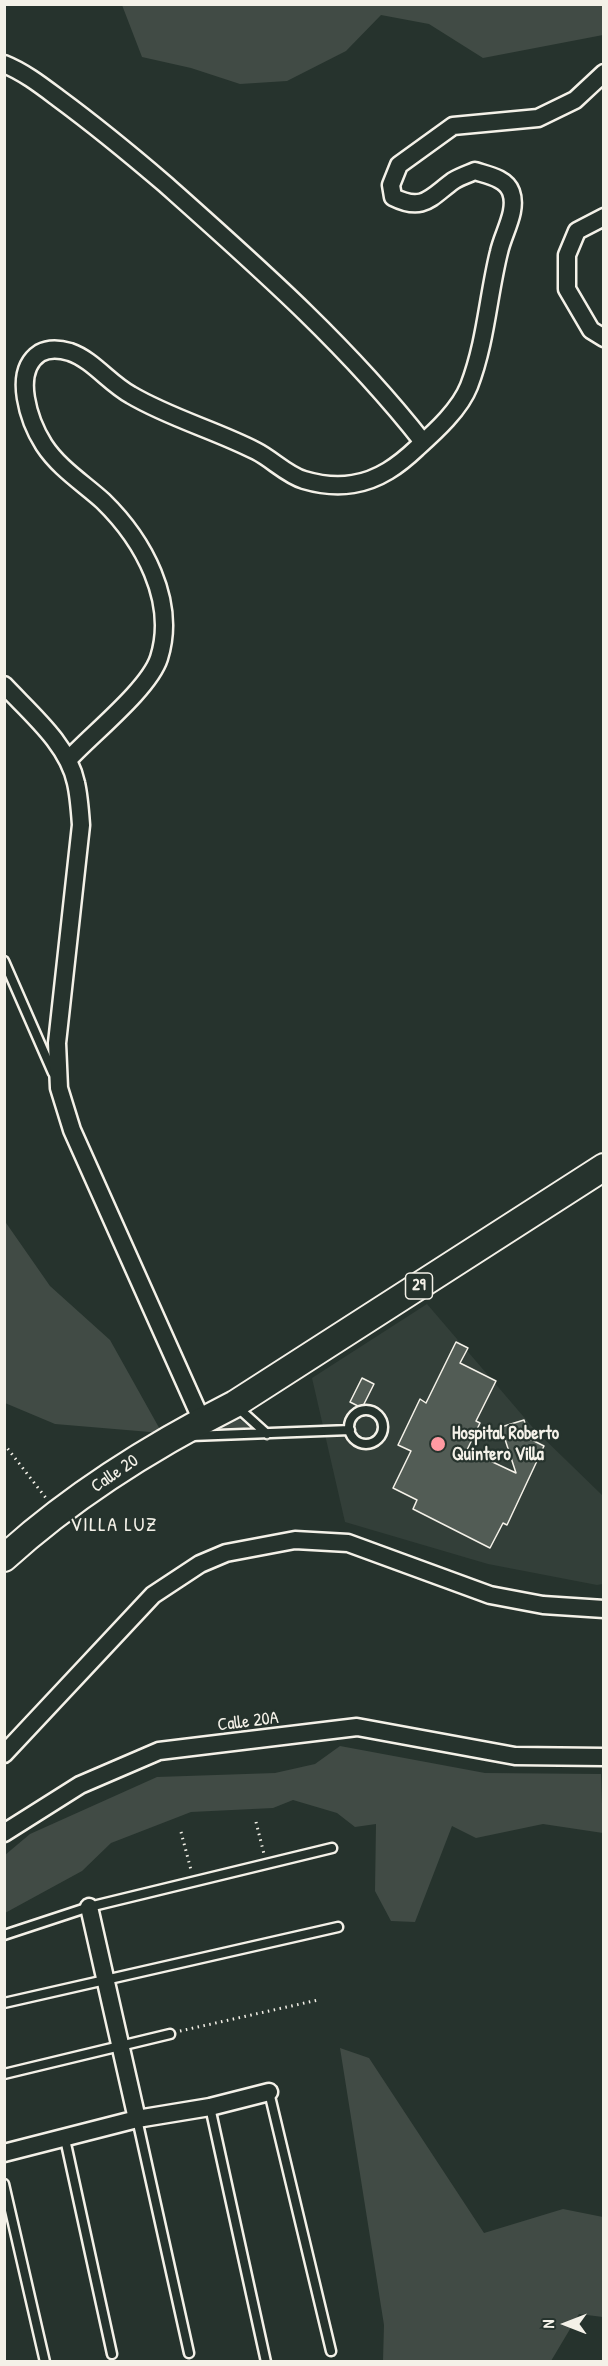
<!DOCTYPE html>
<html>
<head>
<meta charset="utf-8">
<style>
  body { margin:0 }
  #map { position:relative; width:608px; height:2366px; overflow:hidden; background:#26332d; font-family:"Patrick Hand",sans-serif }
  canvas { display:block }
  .frame { position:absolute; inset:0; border:6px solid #f4f1e8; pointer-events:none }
  .north { position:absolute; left:536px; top:2294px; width:60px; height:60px; -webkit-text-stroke:4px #26332d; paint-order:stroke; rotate:270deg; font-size:16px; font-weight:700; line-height:24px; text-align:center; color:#f4f1e8 }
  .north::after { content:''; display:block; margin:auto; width:21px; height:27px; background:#f4f1e8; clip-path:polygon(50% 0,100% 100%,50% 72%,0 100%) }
</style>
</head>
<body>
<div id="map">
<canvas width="608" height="2366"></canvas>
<div class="frame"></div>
<div class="north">N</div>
</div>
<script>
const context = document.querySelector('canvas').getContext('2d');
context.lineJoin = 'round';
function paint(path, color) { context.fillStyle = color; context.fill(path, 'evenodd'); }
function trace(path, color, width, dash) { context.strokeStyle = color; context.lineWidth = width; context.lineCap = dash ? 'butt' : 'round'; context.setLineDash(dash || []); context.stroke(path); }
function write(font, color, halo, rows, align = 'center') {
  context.font = font + ' "Patrick Hand",sans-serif'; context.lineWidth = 4.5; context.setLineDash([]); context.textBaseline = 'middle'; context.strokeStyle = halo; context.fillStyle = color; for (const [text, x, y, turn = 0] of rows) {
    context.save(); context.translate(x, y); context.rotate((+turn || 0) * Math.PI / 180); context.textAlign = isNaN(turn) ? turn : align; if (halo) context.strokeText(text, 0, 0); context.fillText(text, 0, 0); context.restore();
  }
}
paint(new Path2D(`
  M 427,1304 L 535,1430 L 603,1496 L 603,1584 L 597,1585 L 488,1564 L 345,1522 L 312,1378 Z`), '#333f39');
paint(new Path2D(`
  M 122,5 L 603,5 L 603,35 L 483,58 L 429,24 L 381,15 L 346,51 L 287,81 L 240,84 L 191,68 L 142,57 Z
  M 4,1220 L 50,1286 L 110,1340 L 162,1433 L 55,1424 L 5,1403 Z
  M 231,1413 L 253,1429 L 203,1433 Z
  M 340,1746 L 485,1773 L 601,1774 L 603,1833 L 543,1824 L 476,1838 L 452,1826 L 415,1922 L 391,1921 L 375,1891 L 376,1824 L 355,1827 L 337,1813 L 293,1800 L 273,1808 L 191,1812 L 111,1843 L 82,1871 L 5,1913 L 5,1855 L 30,1834 L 157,1777 L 275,1773 L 315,1764 Z
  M 340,2048 L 369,2058 L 484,2233 L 563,2209 L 603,2217 L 603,2317 L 579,2314 L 551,2361 L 383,2361 L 384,2325 Z`), '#414b45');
const building = new Path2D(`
  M 456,1342 L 468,1348 L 460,1363 L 496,1381 L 476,1421 L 480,1423 L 467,1450 L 516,1473 L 501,1427 L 524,1420 L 530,1439 L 544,1446 L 507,1525 L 503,1523 L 490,1548 L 413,1509 L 417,1500 L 393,1488 L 411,1451 L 398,1445 L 420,1399 L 426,1403 Z
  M 362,1378 L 374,1384 L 362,1408 L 350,1402 Z`);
paint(building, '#525c55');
trace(building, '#f4f1e8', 1.5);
const service = new Path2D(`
  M 4,961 L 53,1073
  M 236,1406 L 267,1434
  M349 1427a17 17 0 1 1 34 0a17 17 0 1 1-34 0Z
  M 191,1436 L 350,1430
  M 4,1935 L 89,1907 L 332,1848
  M 4,2003 L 338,1927
  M 4,2074 L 170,2034
  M 269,2092 L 331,2351
  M 210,2107 L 266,2362
  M 137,2119 L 189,2353
  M 65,2139 L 112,2354
  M 4,2184 L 45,2362`);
const minor = new Path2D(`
  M 4,64 C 24,72 42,86 58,98 C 96,126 130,154 165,184 C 257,266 347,345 423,442
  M 604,217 L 577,231 L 567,255 L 567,289 L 591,330 L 604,338
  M 4,685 C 30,713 68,744 76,783 C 79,796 80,811 81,825 L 57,1043 L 59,1088 L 72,1130 L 202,1421
  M 68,760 C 92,734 149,689 159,658 C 177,601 143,540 103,501 C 83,483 59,468 44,445 C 30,423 11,372 40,353 C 49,348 60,349 70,352 C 93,360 109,383 131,395 C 170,418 215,430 256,451 C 272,459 287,475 304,480 C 321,485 336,487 353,484 C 379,480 399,465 417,448 C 436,431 460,409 469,386 C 486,342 488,296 499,252 C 503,233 518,211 511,192 C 506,178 487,175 475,171 C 468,174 459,177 453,181 C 430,198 423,212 393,197 L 391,185 L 399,165 L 453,126 L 538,118 L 575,100 L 604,73
  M 4,1754 L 153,1595 L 200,1564 L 226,1553 L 295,1540 L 348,1543 L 490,1595 L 543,1605 L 604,1609
  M 4,1833 L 80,1785 L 159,1751 L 357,1727 L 515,1756 L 604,1757
  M 89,1907 L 137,2119
  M 4,2153 L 137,2119 L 210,2107 L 269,2092`);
const primary = new Path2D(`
  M 4,1558 C 73,1495 152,1446 235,1404 L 604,1167`);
trace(service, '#f4f1e8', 13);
trace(minor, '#f4f1e8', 21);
trace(primary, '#f4f1e8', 30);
trace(new Path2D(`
  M 4,1444 L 46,1498
  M 256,1822 L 264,1854
  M 181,1832 L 191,1870
  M 180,2031 L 318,2000`), '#f4f1e8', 3, [1.5, 4.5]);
trace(service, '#26332d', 8);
trace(minor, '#26332d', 16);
trace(primary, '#26332d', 26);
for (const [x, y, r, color] of [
  [438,1444,8,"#ff9aa2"]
]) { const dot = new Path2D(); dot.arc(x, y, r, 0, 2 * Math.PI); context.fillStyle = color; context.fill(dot); trace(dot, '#26332d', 2); }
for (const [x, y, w] of [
  [419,1286,27]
]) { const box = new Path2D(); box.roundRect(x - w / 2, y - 13, w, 26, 4.5); context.fillStyle = '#26332d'; context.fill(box); trace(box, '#f4f1e8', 1.5); }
write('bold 16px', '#f4f1e8', null, [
  ["29",419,1286]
]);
write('bold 18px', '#f4f1e8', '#26332d', [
  ["Hospital Roberto",452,1434],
  ["Quintero Villa",452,1455]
], 'left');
write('18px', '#f4f1e8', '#26332d', [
  ["Calle 20",115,1474,-34],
  ["Calle 20A",248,1722,-7]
]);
context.letterSpacing = '1.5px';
write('20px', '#f4f1e8', '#26332d', [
  ["VILLA LUZ",114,1526]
]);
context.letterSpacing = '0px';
</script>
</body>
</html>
